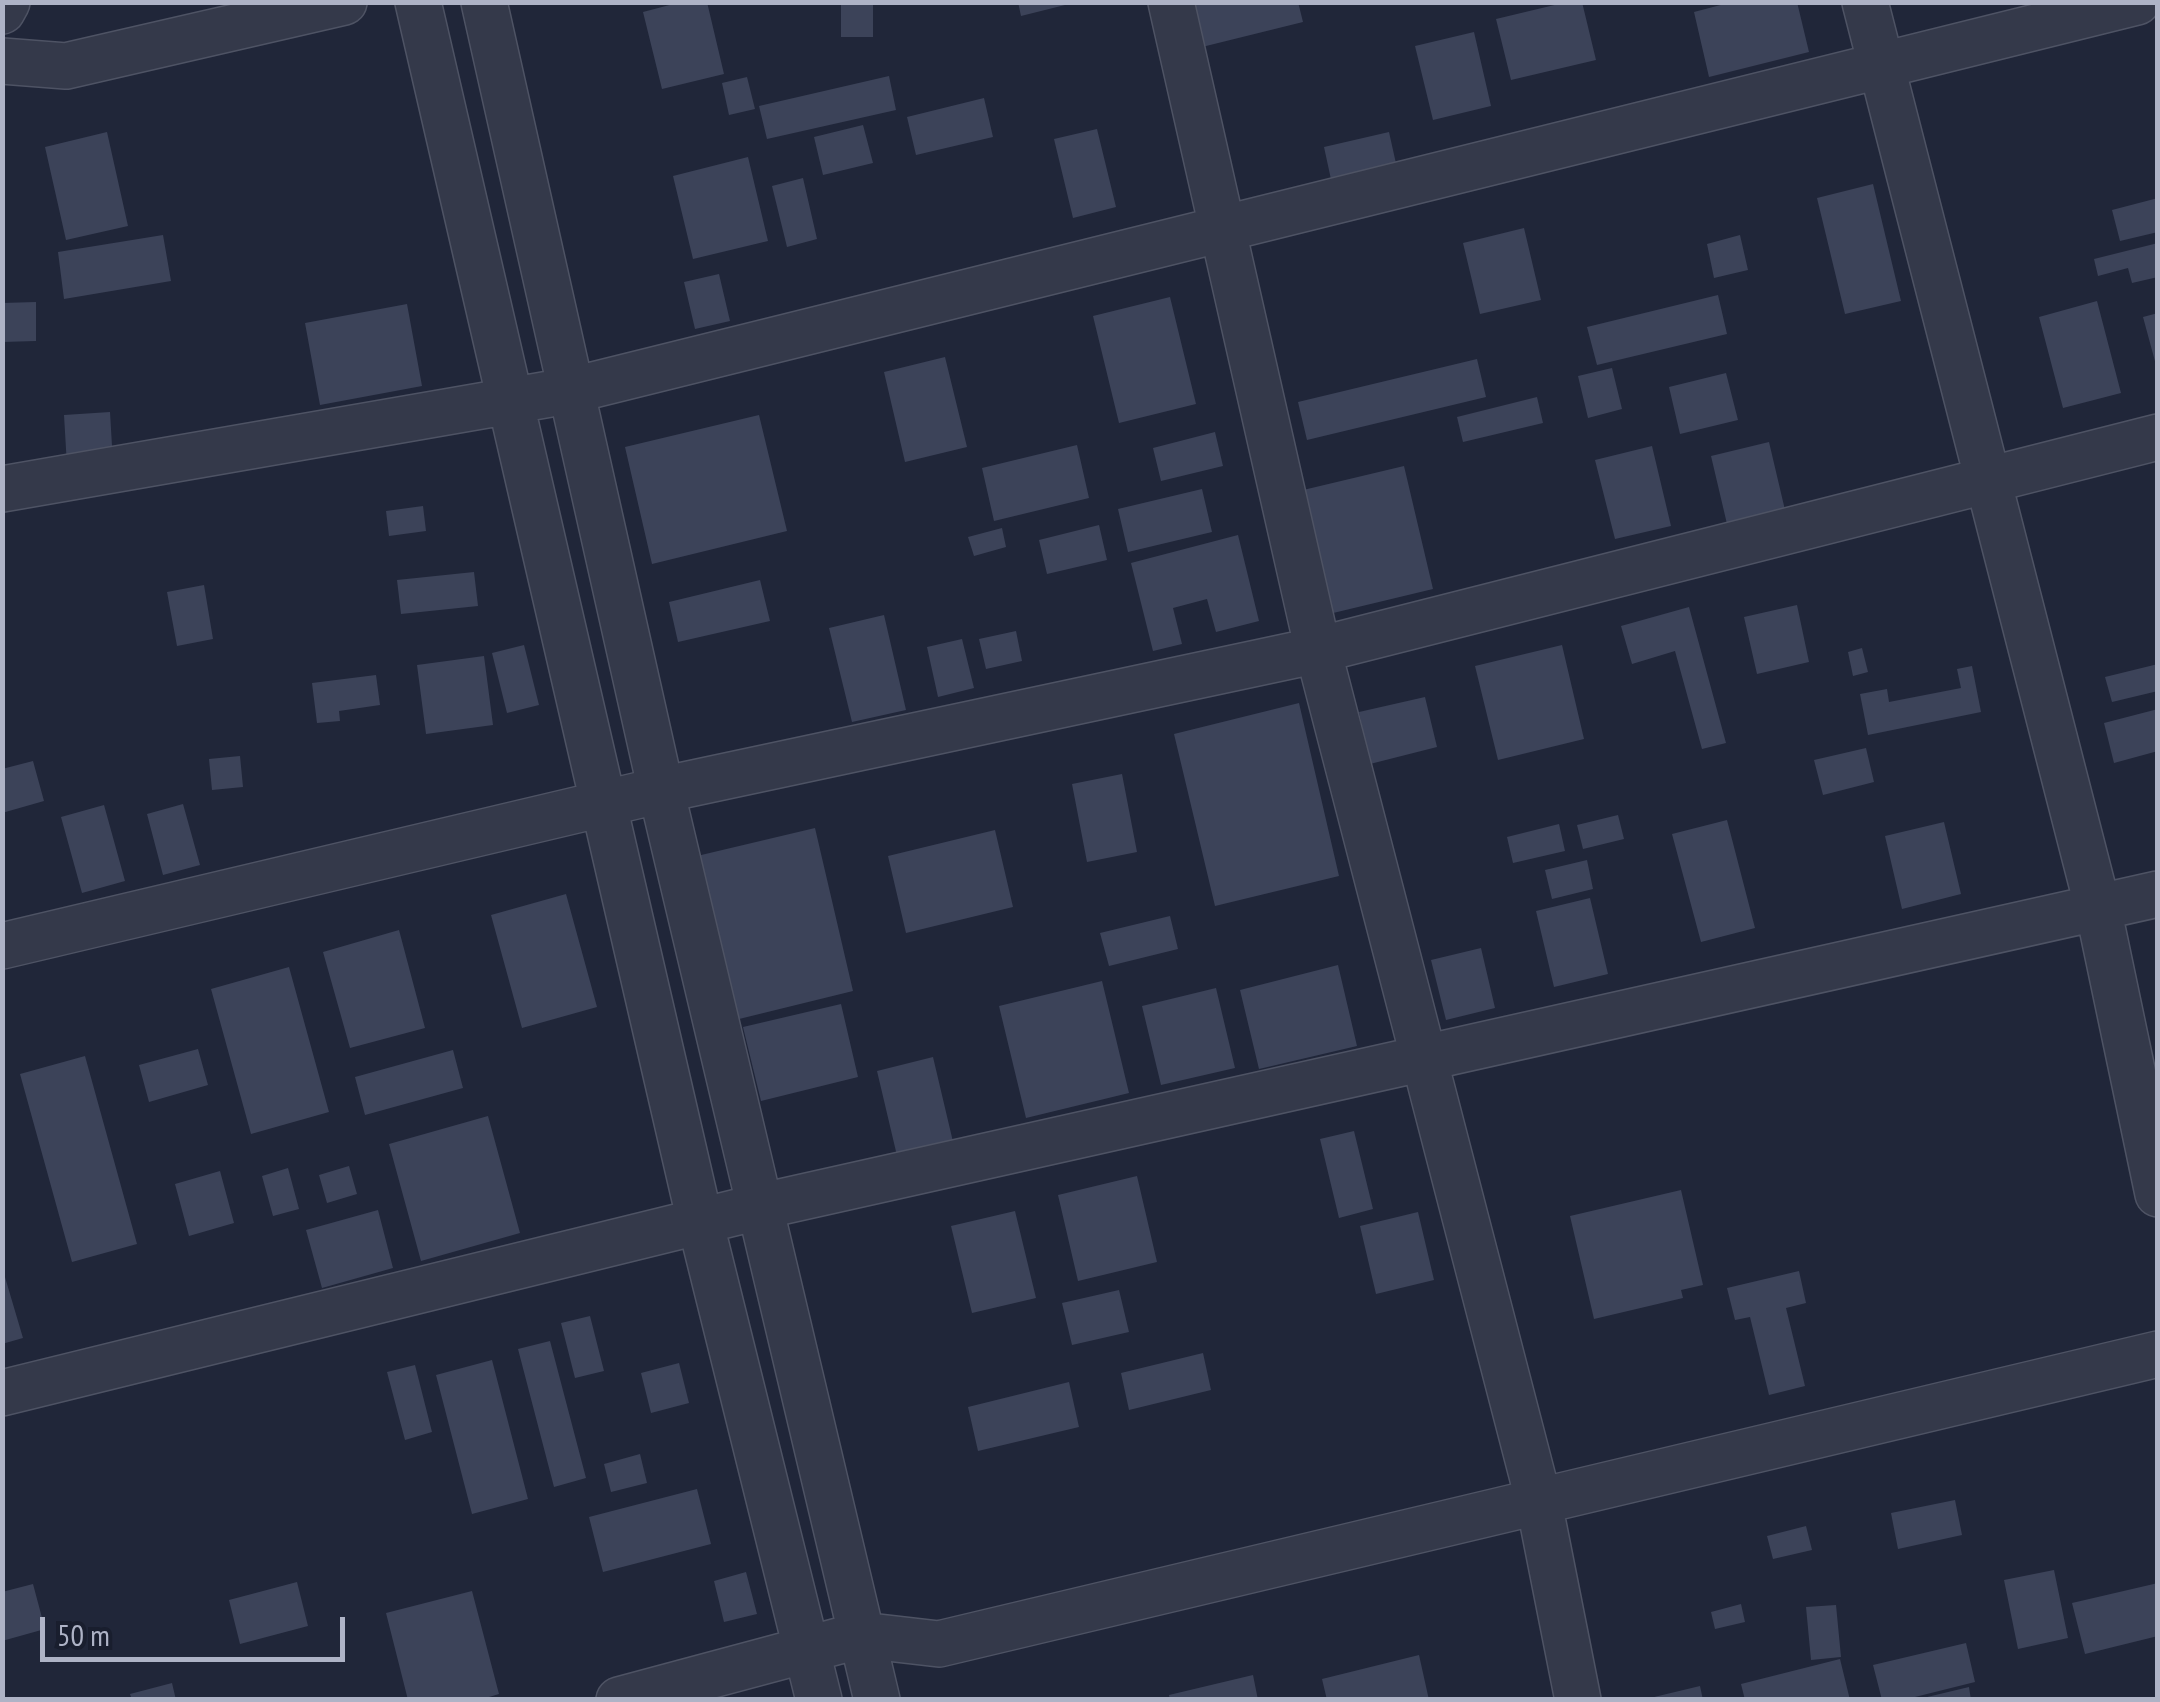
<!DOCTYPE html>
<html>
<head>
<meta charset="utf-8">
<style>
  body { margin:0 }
  #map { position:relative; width:2160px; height:1702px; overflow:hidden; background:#202639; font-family:"PT Sans Narrow",sans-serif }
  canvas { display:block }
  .frame { position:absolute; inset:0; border:5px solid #aeb3c6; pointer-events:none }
  .scale { position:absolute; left:40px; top:1617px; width:305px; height:45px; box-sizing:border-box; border:5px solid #aeb3c6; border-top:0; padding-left:12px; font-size:30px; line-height:35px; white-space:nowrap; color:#aeb3c6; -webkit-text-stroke:8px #191e2e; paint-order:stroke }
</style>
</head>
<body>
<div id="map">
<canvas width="2160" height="1702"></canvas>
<div class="frame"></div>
<div class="scale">50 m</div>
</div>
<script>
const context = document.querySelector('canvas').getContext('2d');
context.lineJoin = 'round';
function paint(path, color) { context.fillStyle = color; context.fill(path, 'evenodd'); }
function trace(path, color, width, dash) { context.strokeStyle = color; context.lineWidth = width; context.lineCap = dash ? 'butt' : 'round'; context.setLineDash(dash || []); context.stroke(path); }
paint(new Path2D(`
  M 681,2 L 707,2 L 724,74 L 662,89 L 643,12 Z
  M 841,2 L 873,2 L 873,37 L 841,37 Z
  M 1018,2 L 1069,2 L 1069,4 L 1021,16 Z
  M 1192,2 L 1298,2 L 1303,22 L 1202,47 Z
  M 1567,2 L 1582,2 L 1596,60 L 1511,80 L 1496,19 Z
  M 1732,2 L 1797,2 L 1809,52 L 1709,77 L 1694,12 Z
  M 1474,32 L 1491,106 L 1433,120 L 1415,46 Z
  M 889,76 L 896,110 L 767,139 L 759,106 Z
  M 747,77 L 755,109 L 729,115 L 722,83 Z
  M 984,98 L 993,137 L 916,155 L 907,117 Z
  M 863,125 L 873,163 L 823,175 L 814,137 Z
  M 1097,129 L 1116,207 L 1073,218 L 1054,139 Z
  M 107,132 L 128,226 L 66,240 L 45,147 Z
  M 1389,132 L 1397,168 L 1332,184 L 1324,147 Z
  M 748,157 L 768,241 L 693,259 L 673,176 Z
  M 803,178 L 817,239 L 787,247 L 772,186 Z
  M 1873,184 L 1901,301 L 1845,314 L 1817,198 Z
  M 2158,198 L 2158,232 L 2120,241 L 2112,210 Z
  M 1524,228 L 1541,300 L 1480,314 L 1463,243 Z
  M 163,235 L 171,281 L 64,299 L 58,252 Z
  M 1740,235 L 1748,270 L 1714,278 L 1707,244 Z
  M 2158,243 L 2158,277 L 2132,283 L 2128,268 L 2098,276 L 2094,259 Z
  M 719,274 L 730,321 L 695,329 L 684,282 Z
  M 1718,295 L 1727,334 L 1597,365 L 1587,327 Z
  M 1170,297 L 1196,404 L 1119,423 L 1093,316 Z
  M 2097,301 L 2121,393 L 2063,408 L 2039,317 Z
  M 36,302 L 36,341 L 2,342 L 2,303 Z
  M 407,304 L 422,386 L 320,405 L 305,323 Z
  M 2158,313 L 2158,364 L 2156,365 L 2143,317 Z
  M 945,357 L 967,447 L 905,462 L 884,372 Z
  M 1477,359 L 1486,397 L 1307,440 L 1298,402 Z
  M 1612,368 L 1622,409 L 1588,418 L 1578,376 Z
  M 1726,373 L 1738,420 L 1680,434 L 1669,387 Z
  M 1537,397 L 1543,423 L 1463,442 L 1457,417 Z
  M 110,412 L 113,463 L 67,466 L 64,415 Z
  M 759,415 L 787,531 L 652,564 L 625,447 Z
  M 1215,432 L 1223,466 L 1161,481 L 1153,448 Z
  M 1769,442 L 1785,510 L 1727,524 L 1711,456 Z
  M 1077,445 L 1089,498 L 994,521 L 982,468 Z
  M 1652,446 L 1671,526 L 1615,539 L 1595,460 Z
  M 1404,466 L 1433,589 L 1329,614 L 1299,491 Z
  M 1202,489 L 1212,532 L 1128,552 L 1118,509 Z
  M 423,506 L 426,531 L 389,536 L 386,511 Z
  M 1099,525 L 1107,560 L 1047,574 L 1039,540 Z
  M 1002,528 L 1006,547 L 974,556 L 968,537 Z
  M 1238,535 L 1259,621 L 1216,632 L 1207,599 L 1173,608 L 1182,644 L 1153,651 L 1131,563 Z
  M 474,572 L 478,606 L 401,614 L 397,580 Z
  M 760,580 L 770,621 L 678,642 L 669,602 Z
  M 204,585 L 213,639 L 177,646 L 167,592 Z
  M 1797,605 L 1809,662 L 1757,674 L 1744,617 Z
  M 1689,607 L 1726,743 L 1702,749 L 1675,651 L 1632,664 L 1621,626 Z
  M 884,615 L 906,710 L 852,722 L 829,628 Z
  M 1016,631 L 1022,661 L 986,669 L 979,639 Z
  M 962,639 L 974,688 L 938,697 L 927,647 Z
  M 524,645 L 539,705 L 507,713 L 492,653 Z
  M 1562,645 L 1584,739 L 1498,760 L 1475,666 Z
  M 1862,648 L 1868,672 L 1853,676 L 1848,652 Z
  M 484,656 L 493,725 L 426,734 L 417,665 Z
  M 2158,664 L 2158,691 L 2112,702 L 2105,677 Z
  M 1972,666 L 1981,712 L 1868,735 L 1860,694 L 1887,689 L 1889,702 L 1961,688 L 1957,669 Z
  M 376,675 L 380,705 L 339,711 L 340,721 L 317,723 L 312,683 Z
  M 1425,697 L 1437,747 L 1370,764 L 1359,712 Z
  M 1299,703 L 1339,876 L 1215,906 L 1174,734 Z
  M 2158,709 L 2158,751 L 2114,763 L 2104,723 Z
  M 1866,748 L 1874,782 L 1823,795 L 1814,760 Z
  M 240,756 L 243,787 L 212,790 L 209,759 Z
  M 33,761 L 44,801 L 2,813 L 2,769 Z
  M 1122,774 L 1137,852 L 1087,862 L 1072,784 Z
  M 183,804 L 200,865 L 163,875 L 147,814 Z
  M 104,805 L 125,881 L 82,893 L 61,817 Z
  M 1618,815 L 1624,839 L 1583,849 L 1577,825 Z
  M 1727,820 L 1755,928 L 1701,942 L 1672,834 Z
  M 1944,822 L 1961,894 L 1902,909 L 1885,836 Z
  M 1559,824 L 1565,851 L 1513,863 L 1507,837 Z
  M 815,828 L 853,991 L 735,1020 L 697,856 Z
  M 995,830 L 1013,907 L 906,933 L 888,856 Z
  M 1587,860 L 1593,889 L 1552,899 L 1545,870 Z
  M 566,894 L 597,1007 L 522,1028 L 491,915 Z
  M 1590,898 L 1608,974 L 1554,987 L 1536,911 Z
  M 1170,916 L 1178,949 L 1109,966 L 1100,933 Z
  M 399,930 L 425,1028 L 350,1048 L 323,952 Z
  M 1481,948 L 1495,1008 L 1446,1020 L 1431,960 Z
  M 1338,965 L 1357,1046 L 1259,1069 L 1240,990 Z
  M 289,967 L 329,1112 L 251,1134 L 211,989 Z
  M 1102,981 L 1129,1093 L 1026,1118 L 999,1006 Z
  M 1216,988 L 1235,1068 L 1161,1085 L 1142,1006 Z
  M 841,1004 L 858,1077 L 761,1101 L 743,1027 Z
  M 198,1049 L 208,1085 L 149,1102 L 139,1065 Z
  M 453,1050 L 463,1088 L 365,1115 L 355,1077 Z
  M 85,1056 L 137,1244 L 72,1262 L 20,1074 Z
  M 933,1057 L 954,1146 L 898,1160 L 877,1071 Z
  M 488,1116 L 520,1233 L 421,1261 L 389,1144 Z
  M 1354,1131 L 1373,1209 L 1339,1218 L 1320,1139 Z
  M 349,1166 L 357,1194 L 327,1203 L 319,1175 Z
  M 288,1168 L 299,1209 L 273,1216 L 262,1176 Z
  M 220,1171 L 234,1223 L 189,1236 L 175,1184 Z
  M 1137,1176 L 1157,1262 L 1078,1281 L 1058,1195 Z
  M 1681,1190 L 1703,1285 L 1681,1290 L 1683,1298 L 1594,1319 L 1570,1216 Z
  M 378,1210 L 393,1268 L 322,1288 L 306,1230 Z
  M 1015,1211 L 1036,1298 L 972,1313 L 951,1226 Z
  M 1418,1212 L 1434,1280 L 1376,1294 L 1360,1226 Z
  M 2,1267 L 23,1338 L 2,1344 Z
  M 1799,1271 L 1806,1303 L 1786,1308 L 1805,1386 L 1769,1395 L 1750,1317 L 1735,1320 L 1727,1288 Z
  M 1119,1290 L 1129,1332 L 1072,1345 L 1062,1303 Z
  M 590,1316 L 604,1371 L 575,1378 L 561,1323 Z
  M 550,1341 L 586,1478 L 554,1487 L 518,1349 Z
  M 1203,1353 L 1211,1390 L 1129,1410 L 1121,1373 Z
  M 492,1360 L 528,1499 L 472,1514 L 436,1375 Z
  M 679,1363 L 689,1403 L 651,1413 L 641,1373 Z
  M 415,1365 L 432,1432 L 405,1440 L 387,1372 Z
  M 1069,1382 L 1079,1427 L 978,1451 L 968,1407 Z
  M 640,1454 L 647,1483 L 611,1492 L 604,1464 Z
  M 697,1489 L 711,1544 L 603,1572 L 589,1517 Z
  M 1955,1500 L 1962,1535 L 1898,1549 L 1891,1513 Z
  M 1806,1526 L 1812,1550 L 1773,1559 L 1767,1536 Z
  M 2054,1570 L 2068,1638 L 2018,1649 L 2004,1580 Z
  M 746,1572 L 757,1614 L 724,1622 L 714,1581 Z
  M 297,1582 L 308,1626 L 240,1644 L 229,1600 Z
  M 2158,1583 L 2158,1636 L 2085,1654 L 2072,1603 Z
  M 33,1584 L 45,1629 L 2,1641 L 2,1592 Z
  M 472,1591 L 499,1694 L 479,1700 L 408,1700 L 386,1613 Z
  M 1741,1604 L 1745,1622 L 1715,1629 L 1711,1612 Z
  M 1836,1605 L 1841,1657 L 1811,1660 L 1806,1607 Z
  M 1966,1643 L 1975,1682 L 1903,1700 L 1882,1700 L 1873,1665 Z
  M 1419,1655 L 1429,1700 L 1327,1700 L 1322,1679 Z
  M 1840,1659 L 1850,1700 L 1745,1700 L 1741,1684 Z
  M 1253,1675 L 1258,1700 L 1170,1700 L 1169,1695 Z
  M 172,1683 L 176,1700 L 132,1700 L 130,1694 Z
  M 1700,1686 L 1703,1700 L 1650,1700 L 1650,1698 Z
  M 1969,1687 L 1971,1700 L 1923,1700 L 1923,1698 Z`), '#3c4359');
const minor = new Path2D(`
  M 418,2 L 700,1221 L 819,1700
  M 484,2 L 661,790 L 877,1700
  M 1171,2 L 1318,650 L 1538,1498 L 1578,1700
  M 1865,2 L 2098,908 L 2158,1194
  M 2,11 L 7,2
  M 2,61 L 66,66 L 344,2
  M 2,489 L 573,390 L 2137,2
  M 2,946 L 661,790 L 1318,650 L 2158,437
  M 2,1393 L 758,1207 L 2158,894
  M 619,1700 L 861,1635 L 939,1644 L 2158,1354`);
trace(minor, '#4e5364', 48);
trace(minor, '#34394a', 45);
</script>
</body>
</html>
